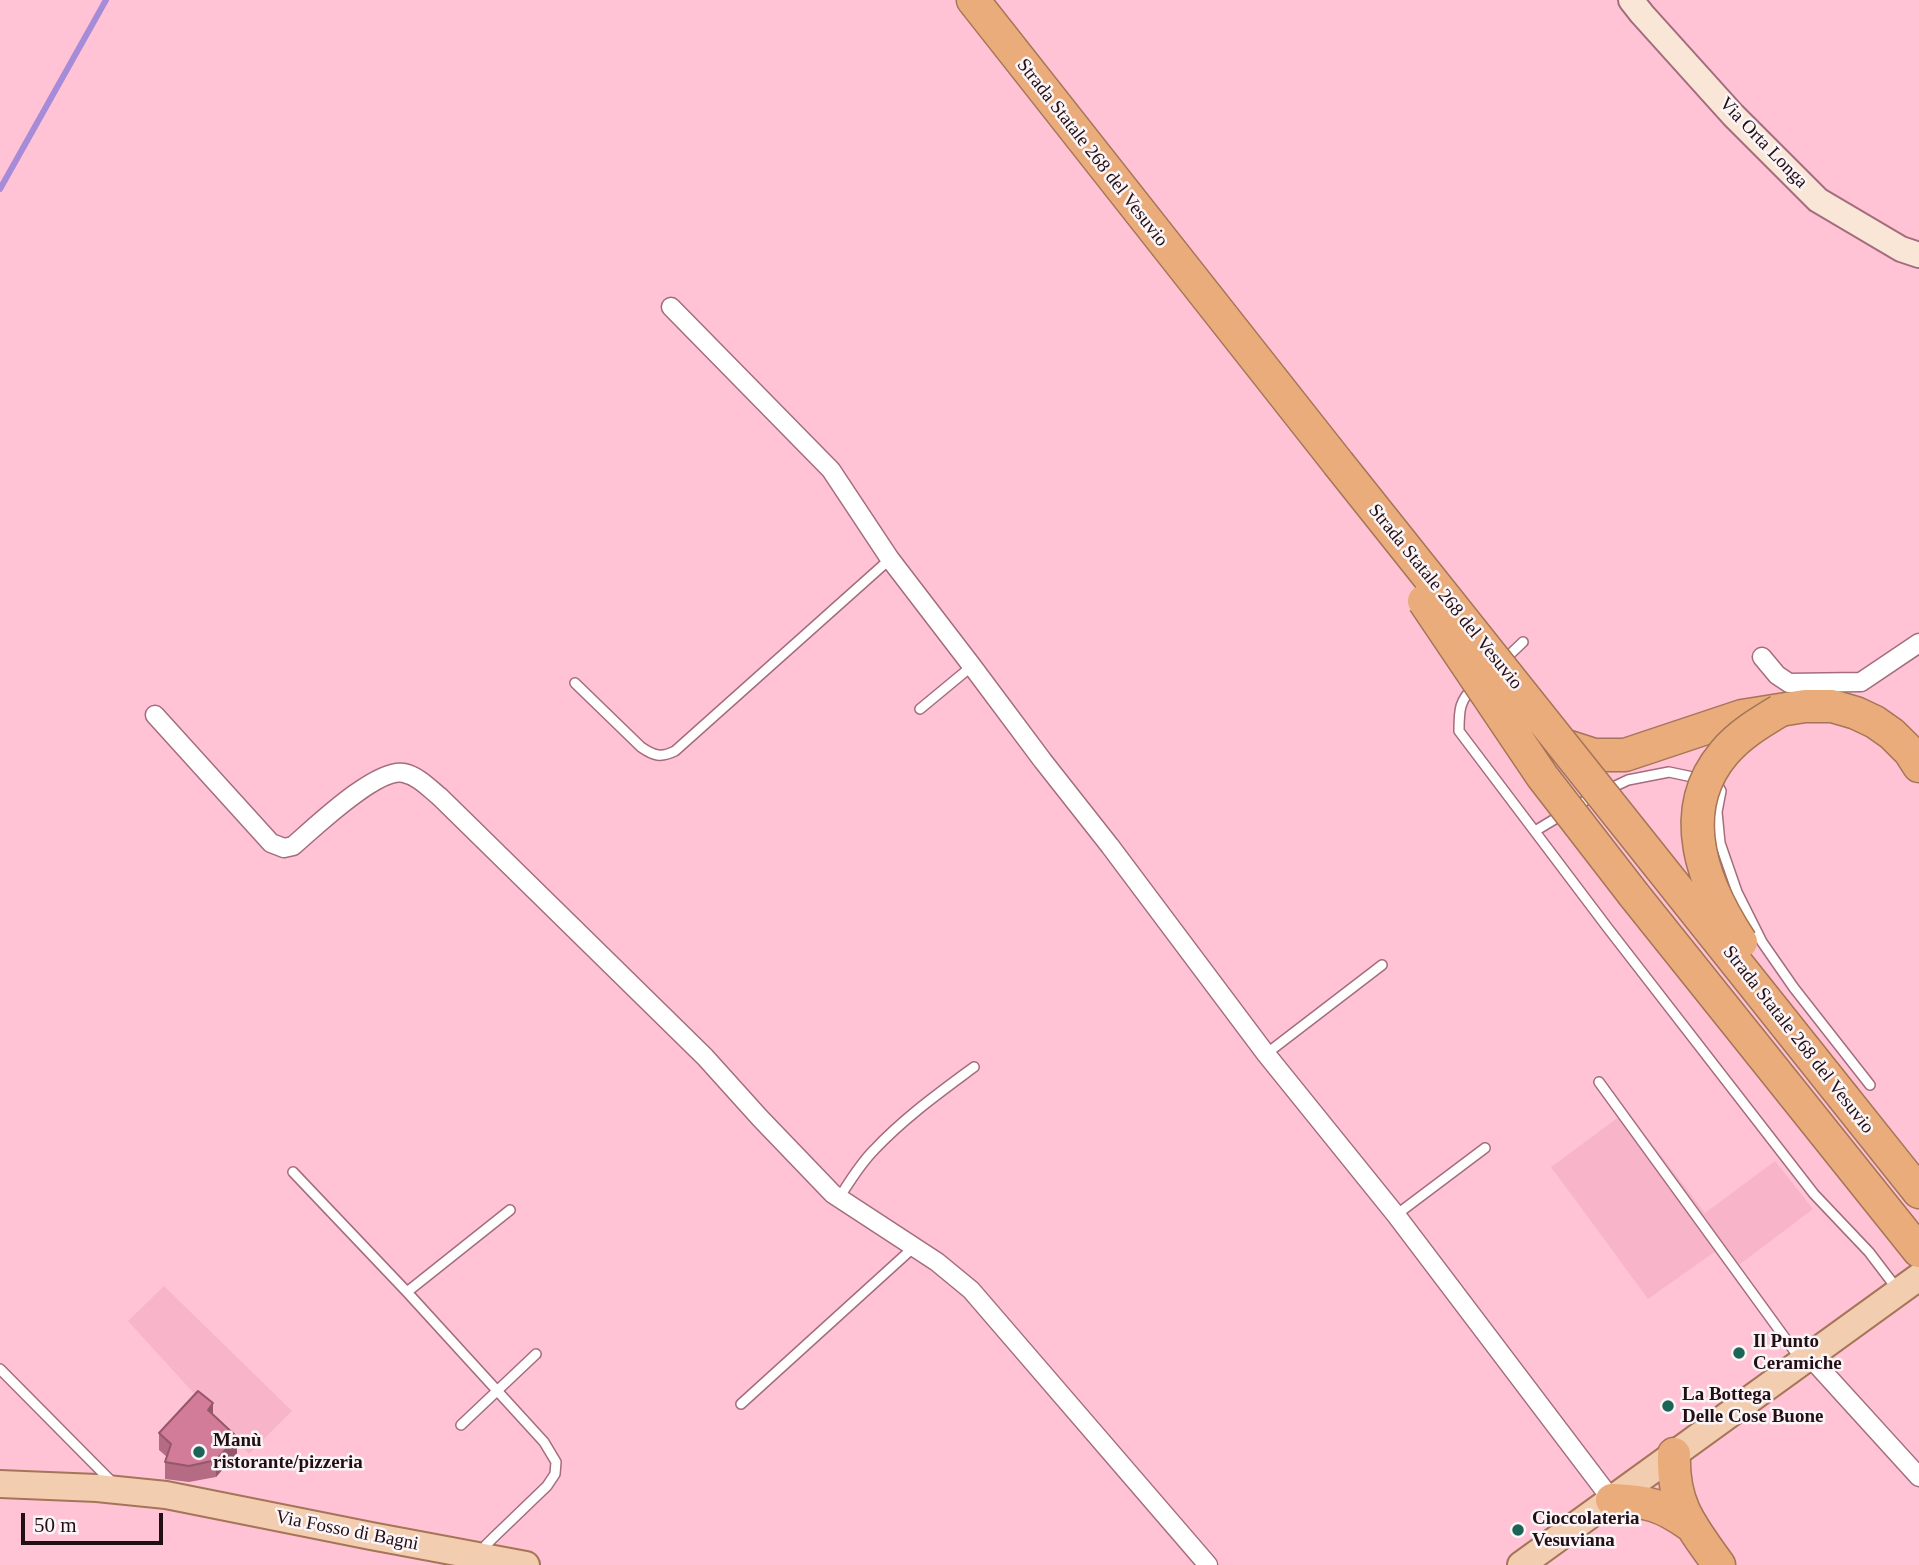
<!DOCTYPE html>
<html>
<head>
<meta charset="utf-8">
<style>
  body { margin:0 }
  #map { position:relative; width:1919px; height:1565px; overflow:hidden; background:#ffc3d5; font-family:Georgia,serif }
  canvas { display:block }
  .scale { position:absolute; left:21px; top:1513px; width:142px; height:32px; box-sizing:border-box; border:4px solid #220e15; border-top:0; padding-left:9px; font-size:21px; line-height:24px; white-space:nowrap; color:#220e15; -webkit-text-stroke:5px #fbf5f7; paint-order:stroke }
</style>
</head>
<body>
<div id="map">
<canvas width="1919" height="1565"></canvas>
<div class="scale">50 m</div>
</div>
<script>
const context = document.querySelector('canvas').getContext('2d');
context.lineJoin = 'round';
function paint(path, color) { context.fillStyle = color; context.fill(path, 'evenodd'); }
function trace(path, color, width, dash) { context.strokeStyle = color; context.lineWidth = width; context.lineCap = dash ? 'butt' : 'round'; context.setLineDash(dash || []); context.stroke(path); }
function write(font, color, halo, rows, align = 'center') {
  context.font = font + ' Georgia,serif'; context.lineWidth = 5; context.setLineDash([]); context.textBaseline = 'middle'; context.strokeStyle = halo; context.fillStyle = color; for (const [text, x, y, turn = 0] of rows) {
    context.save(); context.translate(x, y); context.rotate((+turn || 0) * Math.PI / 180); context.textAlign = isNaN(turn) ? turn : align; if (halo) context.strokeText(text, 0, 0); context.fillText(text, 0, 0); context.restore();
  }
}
paint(new Path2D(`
  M 1627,1111 L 1705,1213 L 1775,1161 L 1813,1209 L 1731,1271 L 1716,1251 L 1648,1299 L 1551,1167 Z
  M 164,1286 L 292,1411 L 249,1454 L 128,1321 Z`), '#f8b5c9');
trace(new Path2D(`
  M 0,189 L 106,0`), '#a58bd8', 6);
const lane = new Path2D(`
  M 1502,662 L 1523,642
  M 575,683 L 641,747 C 654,756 661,758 675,751 L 890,559
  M 1476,685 C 1459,700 1459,710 1459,731 L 1607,927 L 1814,1194 L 1869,1252 L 1898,1290
  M 920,709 L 972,666
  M 1535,831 L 1588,799 L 1628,780 L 1669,772 L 1716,782 L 1721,791 L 1717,812 L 1720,843 L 1737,892 L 1762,942 L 1794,988 L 1870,1085
  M 1266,1054 L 1382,965
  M 1599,1082 L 1801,1360
  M 293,1172 L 407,1292 L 544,1442 L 556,1462 L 555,1474 L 547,1486 L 494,1537 L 486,1545 L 482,1555
  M 839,1198 C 850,1181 860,1164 874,1150 C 904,1118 939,1093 974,1067
  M 1396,1215 L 1485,1148
  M 407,1292 L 510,1210
  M 0,1369 L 112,1482
  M 741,1404 L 914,1247
  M 461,1425 L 536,1354`);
const street = new Path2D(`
  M 671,307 L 831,470 L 890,559 L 972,666 L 1043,761 L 1110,846 L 1266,1054 L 1396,1215 L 1612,1500
  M 1762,657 L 1777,675 L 1789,683 L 1861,682 L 1919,643
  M 155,715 L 271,843 L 284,848 L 293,846 C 314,828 377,767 404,773 C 418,776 429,788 440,797 L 705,1057 L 760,1118 L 833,1194 L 937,1262 L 971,1290 L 1208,1565
  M 1809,1356 L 1919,1477`);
const secondary = new Path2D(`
  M 1631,0 L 1642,14 L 1733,115 L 1818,200 L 1901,249 L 1919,255`);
const primary = new Path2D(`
  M 0,1484 L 97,1488 L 166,1495 L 371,1536 L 526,1565
  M 1521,1565 L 1919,1277`);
const highway = new Path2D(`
  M 973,0 L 1338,463
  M 1563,745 L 1594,755 L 1625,755 L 1742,716 L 1805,706 L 1832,706 L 1856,713 L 1875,722 L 1892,734 L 1910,752 L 1919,766
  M 1634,895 L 1919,1251
  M 1844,1098 L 1919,1192
  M 1674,1454 C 1672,1504 1691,1526 1719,1565
  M 1612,1500 C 1647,1501 1662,1505 1690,1525`);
trace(lane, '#a36d7e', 12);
trace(street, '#a36d7e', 21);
trace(secondary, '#a36d7e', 28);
trace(primary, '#a47557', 30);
trace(highway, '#a47557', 35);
trace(lane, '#fff', 9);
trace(street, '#fff', 18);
trace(secondary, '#f9e6d7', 24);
trace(primary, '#f2cdb0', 26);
trace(highway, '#eaac7b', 32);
const highwayBridge = new Path2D(`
  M 1338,463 L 1844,1098
  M 1424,601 L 1542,776 L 1634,895
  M 1741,942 C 1704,886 1674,812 1724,753 C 1739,735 1759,723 1779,711`);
trace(highwayBridge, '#a47557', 35, []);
trace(highwayBridge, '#eaac7b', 32);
paint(new Path2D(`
  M 213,1415 L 237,1453 L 216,1477 L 189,1482 L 165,1479 L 165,1462 L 167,1457 L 159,1450 L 159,1433 Z`), '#b56b84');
paint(new Path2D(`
  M 213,1403 L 213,1420 L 208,1410 Z
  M 237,1437 L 237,1453 L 216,1477 L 216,1460 Z`), '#94576b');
const building = new Path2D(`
  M 198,1391 L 213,1403 L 208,1410 L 237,1437 L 216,1460 L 189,1466 L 165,1462 L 171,1444 L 159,1433 Z`);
paint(building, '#d37c99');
trace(building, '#94576b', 2);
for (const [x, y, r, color] of [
  [1739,1353,7,"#1d6458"],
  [1668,1406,7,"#1d6458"],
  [199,1452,7,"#1d6458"],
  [1518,1530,7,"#1d6458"]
]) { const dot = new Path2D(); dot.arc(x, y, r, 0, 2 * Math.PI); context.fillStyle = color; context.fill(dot); trace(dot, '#fbf5f7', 2.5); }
write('19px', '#220e15', '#fbf5f7', [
  ["Via Orta Longa",1763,143,46],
  ["Strada Statale 268 del Vesuvio",1092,153,52],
  ["Strada Statale 268 del Vesuvio",1445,597,51],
  ["Strada Statale 268 del Vesuvio",1798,1040,52],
  ["Via Fosso di Bagni",347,1531,11]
]);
write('bold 19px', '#220e15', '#fbf5f7', [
  ["Il Punto",1753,1342],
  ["Ceramiche",1753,1364],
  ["La Bottega",1682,1395],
  ["Delle Cose Buone",1682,1417],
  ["Manù",213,1441],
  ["ristorante/pizzeria",213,1463],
  ["Cioccolateria",1532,1519],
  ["Vesuviana",1532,1541]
], 'left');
</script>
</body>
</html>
